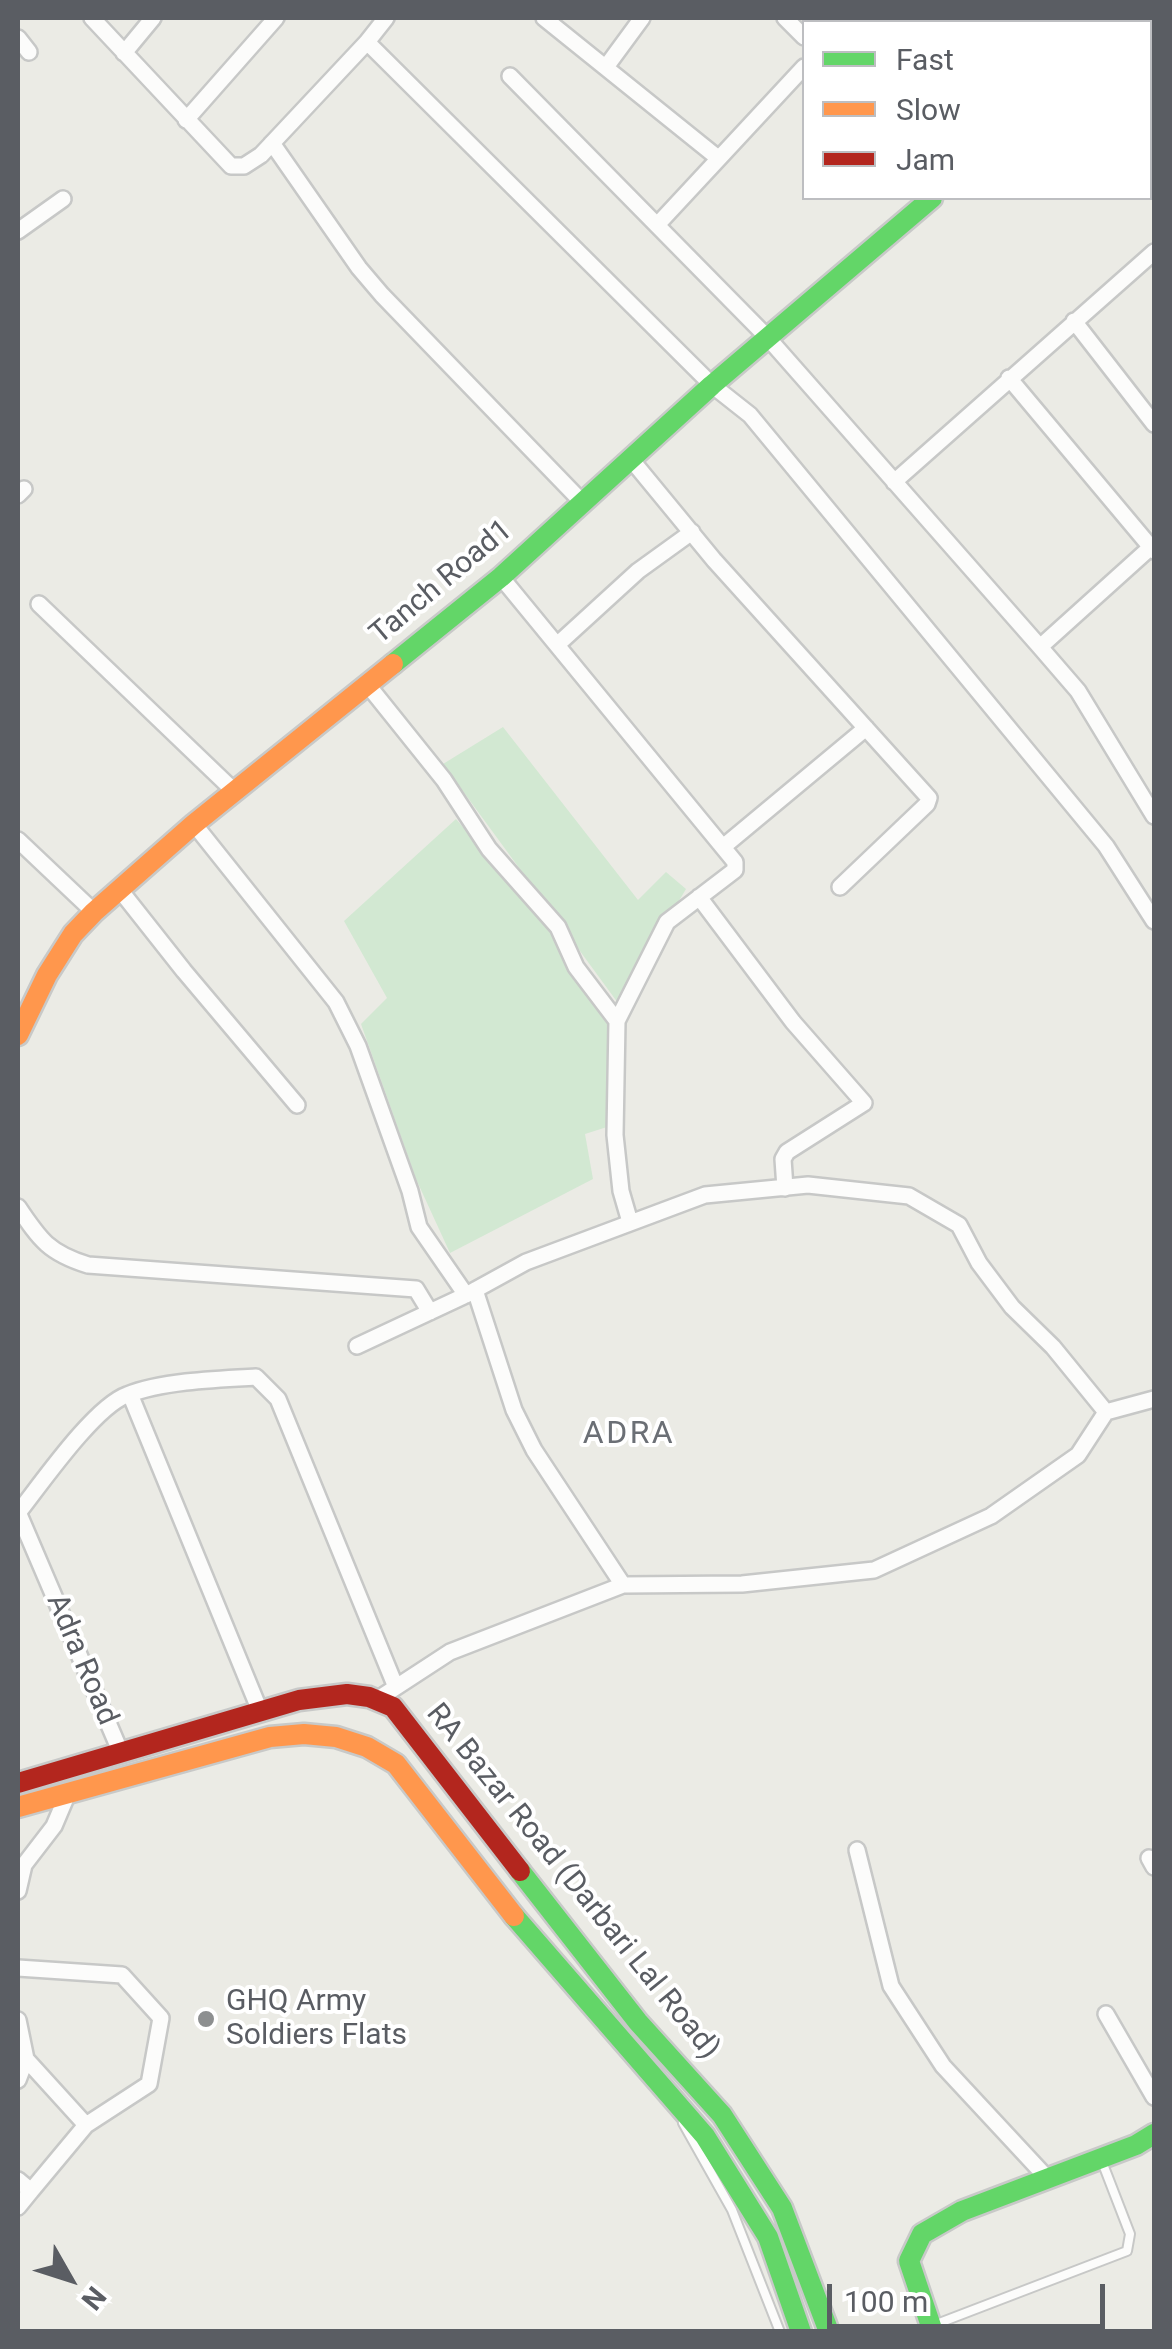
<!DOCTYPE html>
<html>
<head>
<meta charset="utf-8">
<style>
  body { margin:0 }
  #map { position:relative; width:1172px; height:2349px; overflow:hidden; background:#ebebe5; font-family:Roboto,sans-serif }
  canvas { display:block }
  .frame { position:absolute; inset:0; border:20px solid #5a5d63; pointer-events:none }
  .legend { position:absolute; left:802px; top:20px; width:350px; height:180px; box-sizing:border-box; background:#fff; border:2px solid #bdbec1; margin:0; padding:12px 18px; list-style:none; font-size:30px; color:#5a5d63 }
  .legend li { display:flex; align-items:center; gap:20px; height:50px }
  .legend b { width:50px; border:2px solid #bdbec1 }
  .north { position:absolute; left:20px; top:2229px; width:100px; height:100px; -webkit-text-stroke:8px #fff; paint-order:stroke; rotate:129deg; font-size:28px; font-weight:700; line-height:40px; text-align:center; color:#5a5d63 }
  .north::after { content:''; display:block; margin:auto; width:35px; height:45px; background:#5a5d63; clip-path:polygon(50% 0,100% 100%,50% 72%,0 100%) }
  .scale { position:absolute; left:827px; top:2284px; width:278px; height:45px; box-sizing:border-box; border:5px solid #5a5d63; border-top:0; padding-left:12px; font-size:30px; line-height:35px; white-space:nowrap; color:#5a5d63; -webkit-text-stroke:8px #fff; paint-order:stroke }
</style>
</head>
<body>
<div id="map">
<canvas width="1172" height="2349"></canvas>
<div class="frame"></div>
<ul class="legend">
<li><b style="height:12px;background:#63d668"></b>Fast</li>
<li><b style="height:12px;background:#ff974d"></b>Slow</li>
<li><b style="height:12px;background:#b3261e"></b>Jam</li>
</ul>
<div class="north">N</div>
<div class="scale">100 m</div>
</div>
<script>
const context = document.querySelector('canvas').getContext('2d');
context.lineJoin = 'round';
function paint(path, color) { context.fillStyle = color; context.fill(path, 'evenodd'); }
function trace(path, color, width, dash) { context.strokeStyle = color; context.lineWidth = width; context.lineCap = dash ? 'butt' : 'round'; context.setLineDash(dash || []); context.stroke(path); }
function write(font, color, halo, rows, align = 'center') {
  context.font = font + ' Roboto,sans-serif'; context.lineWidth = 8; context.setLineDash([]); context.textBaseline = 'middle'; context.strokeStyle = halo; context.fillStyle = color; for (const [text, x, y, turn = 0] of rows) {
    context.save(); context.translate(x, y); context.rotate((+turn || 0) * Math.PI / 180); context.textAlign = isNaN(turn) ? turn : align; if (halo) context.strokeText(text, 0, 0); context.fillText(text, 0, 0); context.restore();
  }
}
paint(new Path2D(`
  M 503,727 L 638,900 L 666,872 L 686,889 L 618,1003 L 443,764 Z
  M 456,819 L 553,931 L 611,1028 L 607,1127 L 585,1134 L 593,1179 L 450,1253 L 416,1179 L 361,1024 L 387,998 L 344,921 Z`), '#d2e8d2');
const lane = new Path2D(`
  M 683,2123 L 732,2210 L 780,2332
  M 934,2325 L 1127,2251 L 1130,2234 L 1101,2159`);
const street = new Path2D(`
  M 92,18 L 231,166 L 244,166 L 261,155 L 367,42 L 386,18
  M 544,18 L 718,158
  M 785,18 L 804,37
  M 1084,18 L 1089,22
  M 851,22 L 856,18
  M 18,38 L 29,52
  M 367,42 L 712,385 L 750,415 L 1106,846 L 1154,921
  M 124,53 L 153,18
  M 606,67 L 642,18
  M 510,76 L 768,338 L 1040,647 L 1078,691 L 1154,816
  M 186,120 L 276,18
  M 272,143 L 359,268 L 382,295 L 582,502
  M 658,224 L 804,67
  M 18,231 L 63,199
  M 1074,321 L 1154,424
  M 1009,378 L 1154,551
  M 630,458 L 714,560 L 929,798 L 927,804 L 840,887
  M 894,482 L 1154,252
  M 18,495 L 24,489
  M 501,577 L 735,862 L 735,870 L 667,922 L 617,1021
  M 39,604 L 234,791
  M 557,645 L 638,571 L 692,532
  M 1040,647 L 1151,547
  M 367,684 L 444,780 L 489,849 L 558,927 L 576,967 L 617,1021 L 615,1135 L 621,1191 L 630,1222
  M 194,824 L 336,1002 L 358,1046 L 410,1191 L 419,1227 L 466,1295
  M 18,840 L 94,912
  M 723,847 L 866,728
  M 120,890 L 184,971 L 297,1105
  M 699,897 L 793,1022 L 864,1103 L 787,1152 L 783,1159 L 785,1188
  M 18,1207 C 40,1240 49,1253 88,1265 L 416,1289 L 430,1312
  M 475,1290 L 514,1410 L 534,1450 L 623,1585
  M 357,1346 L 466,1295 L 526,1262 L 705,1195 L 808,1185 L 909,1196 L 959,1225 L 979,1263 L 1012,1307 L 1053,1347 L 1106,1412
  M 130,1394 L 260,1711
  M 18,1512 L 121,1753
  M 18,1513 C 41,1484 94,1407 127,1395 C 162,1381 218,1379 256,1377 L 278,1399 L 395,1685
  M 378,1699 L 450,1652 L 623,1585 L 742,1584 L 874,1570 L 991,1516 L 1078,1455 L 1106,1412 L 1154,1399
  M 857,1850 L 891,1986 L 943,2066 L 1048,2179
  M 1149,1858 L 1154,1867
  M 18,1891 L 24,1865 L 54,1826 L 68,1793
  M 18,1968 L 122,1975 L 161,2018 L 149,2084 L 86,2125
  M 1106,2014 L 1154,2097
  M 18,2020 L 26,2059 L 18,2080
  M 26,2059 L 86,2125 L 31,2191
  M 18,2180 L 31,2191 L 18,2207`);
const fast = new Path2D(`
  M 1146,22 L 1152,18
  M 393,664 L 501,577 L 712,385 L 932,198
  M 520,1871 L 638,2022 L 722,2115 L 782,2208 L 829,2332
  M 514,1916 L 705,2136 L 768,2237 L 801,2332
  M 933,2332 L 909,2261 L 922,2234 L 962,2211 L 1136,2145 L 1154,2134`);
const slow = new Path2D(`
  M 18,1035 L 47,975 L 73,934 L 94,912 L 194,824 L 393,664
  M 18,1807 L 270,1737 L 304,1734 L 336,1737 L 367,1747 L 396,1764 L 514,1916`);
const jam = new Path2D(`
  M 18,1783 L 299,1700 L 347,1694 L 369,1697 L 393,1707 L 520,1871`);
trace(lane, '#c7c8c7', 12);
trace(street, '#c7c8c7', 20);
trace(fast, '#c8c9c8', 25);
trace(slow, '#c8c9c8', 25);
trace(jam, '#c8c9c8', 25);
trace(lane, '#fcfcfb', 8);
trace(street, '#fcfcfb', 15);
trace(fast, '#63d668', 20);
trace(slow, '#ff974d', 20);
trace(jam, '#b3261e', 20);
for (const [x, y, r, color] of [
  [206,2019,10,"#8d8f90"]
]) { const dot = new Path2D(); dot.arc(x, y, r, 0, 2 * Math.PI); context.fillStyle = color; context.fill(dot); trace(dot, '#fff', 4); }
write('30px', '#5a5d63', '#fff', [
  ["Tanch Road1",442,583,-40],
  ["Adra Road",81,1660,67],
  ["RA Bazar Road (Darbari Lal Road)",572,1882,51]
]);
write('30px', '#5a5d63', '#fff', [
  ["GHQ Army",226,2002],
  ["Soldiers Flats",226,2036]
], 'left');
context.letterSpacing = '2.5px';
write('32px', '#6b6f75', '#fff', [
  ["ADRA",629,1435]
]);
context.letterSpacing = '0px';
</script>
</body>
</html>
